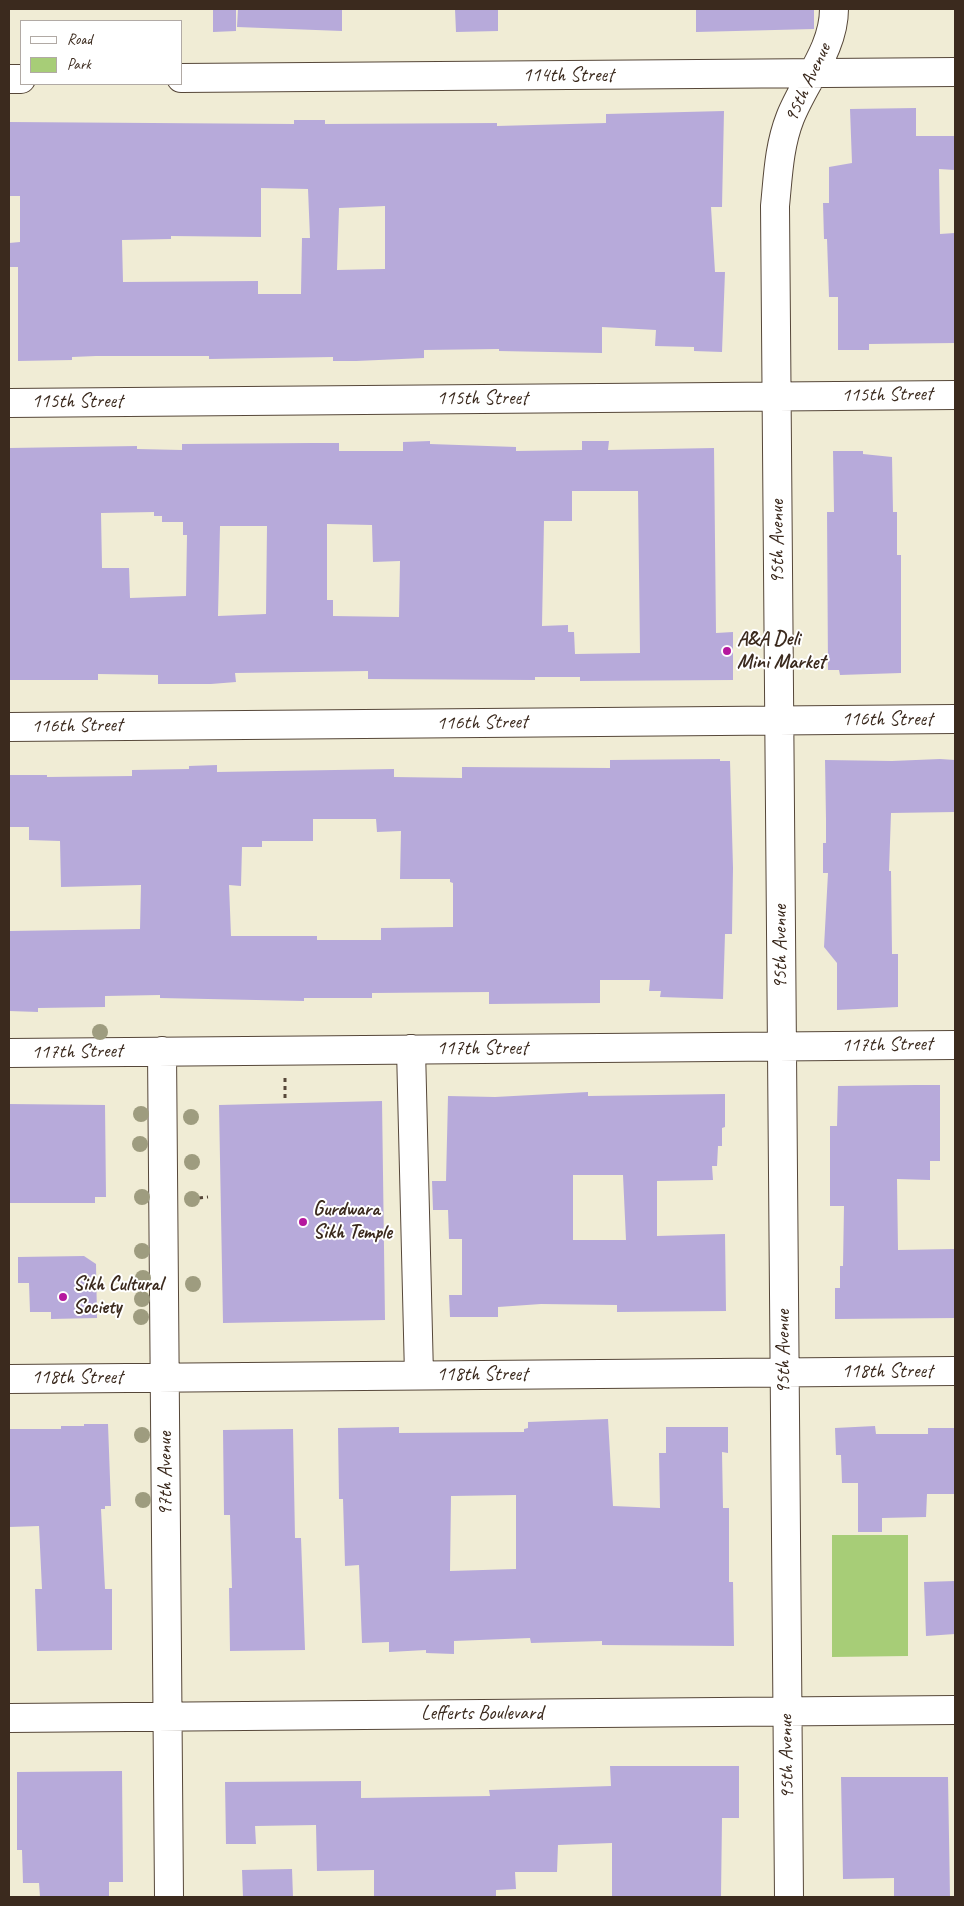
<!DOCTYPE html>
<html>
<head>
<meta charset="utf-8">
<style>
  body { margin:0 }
  #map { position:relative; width:964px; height:1906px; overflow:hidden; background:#f0ecd5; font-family:Caveat,sans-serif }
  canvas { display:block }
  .frame { position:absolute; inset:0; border:10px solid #3b2a1e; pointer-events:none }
  .legend { position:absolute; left:20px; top:20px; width:162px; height:65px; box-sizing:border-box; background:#fff; border:1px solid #b1aaa5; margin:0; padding:6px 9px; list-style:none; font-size:15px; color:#3b2a1e }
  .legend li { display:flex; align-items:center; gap:10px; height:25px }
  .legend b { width:25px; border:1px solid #b1aaa5 }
</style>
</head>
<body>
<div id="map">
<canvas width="964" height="1906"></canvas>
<div class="frame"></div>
<ul class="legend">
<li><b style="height:6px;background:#fff"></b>Road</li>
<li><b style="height:14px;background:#a7cd77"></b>Park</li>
</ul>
</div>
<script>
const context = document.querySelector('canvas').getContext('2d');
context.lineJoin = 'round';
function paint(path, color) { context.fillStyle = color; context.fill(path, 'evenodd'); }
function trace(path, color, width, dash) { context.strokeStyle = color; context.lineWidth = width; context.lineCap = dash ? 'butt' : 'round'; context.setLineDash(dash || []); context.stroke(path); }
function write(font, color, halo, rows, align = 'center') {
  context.font = font + ' Caveat,sans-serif'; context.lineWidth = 4; context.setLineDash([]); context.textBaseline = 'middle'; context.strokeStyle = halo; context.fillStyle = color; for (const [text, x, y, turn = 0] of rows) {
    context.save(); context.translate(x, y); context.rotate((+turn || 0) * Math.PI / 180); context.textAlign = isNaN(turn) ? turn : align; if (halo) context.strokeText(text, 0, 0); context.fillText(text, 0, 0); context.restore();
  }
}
paint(new Path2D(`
  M 832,1535 L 908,1535 L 908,1656 L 832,1657 Z`), '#a7cd77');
paint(new Path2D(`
  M 213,9 L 236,9 L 236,31 L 213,32 Z
  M 238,9 L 342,9 L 342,31 L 237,27 Z
  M 455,9 L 498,9 L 498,31 L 456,32 Z
  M 696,9 L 814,9 L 814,29 L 696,32 Z
  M 916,108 L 916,136 L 955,136 L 955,170 L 939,169 L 940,234 L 955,233 L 955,343 L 869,344 L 869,350 L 838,350 L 838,297 L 829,297 L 827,239 L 824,239 L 823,203 L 829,203 L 829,167 L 852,163 L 850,109 Z
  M 724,111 L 722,207 L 711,207 L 715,272 L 725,272 L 722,352 L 694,351 L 694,347 L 655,346 L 656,330 L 602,327 L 602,353 L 499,351 L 499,349 L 424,350 L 424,358 L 356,361 L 333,361 L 333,357 L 209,359 L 209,356 L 96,356 L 72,357 L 72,360 L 18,361 L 18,267 L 10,267 L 9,243 L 20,242 L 20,196 L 9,196 L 9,122 L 294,124 L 294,120 L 325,120 L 325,124 L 497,123 L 497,126 L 606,123 L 606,114 ZM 261,188 L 308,189 L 310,238 L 302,238 L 301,294 L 258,294 L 258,281 L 123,282 L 122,240 L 171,239 L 171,236 L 261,237 ZM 385,206 L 385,269 L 337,270 L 339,208 Z
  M 430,441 L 430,444 L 516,447 L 516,451 L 582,450 L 582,441 L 609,441 L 608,450 L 714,448 L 716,633 L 733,632 L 733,680 L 580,681 L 580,677 L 535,677 L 535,680 L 368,679 L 368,671 L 235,673 L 236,682 L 211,684 L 158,684 L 158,675 L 98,674 L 98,680 L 9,680 L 9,448 L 137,446 L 137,449 L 182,450 L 182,444 L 312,443 L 339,443 L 339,451 L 403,451 L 403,442 ZM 572,491 L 638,491 L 640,653 L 575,654 L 574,632 L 568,632 L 568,625 L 542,626 L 544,521 L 572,521 ZM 154,512 L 154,516 L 162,516 L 162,522 L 183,522 L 183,535 L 187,535 L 186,596 L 130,598 L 129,568 L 102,568 L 101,513 ZM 327,524 L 372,525 L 373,562 L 400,561 L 399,617 L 333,616 L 333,600 L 327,600 ZM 220,526 L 267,526 L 266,614 L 218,616 Z
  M 833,451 L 863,451 L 863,454 L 892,457 L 893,512 L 897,512 L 897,555 L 901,555 L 901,673 L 840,675 L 839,670 L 828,670 L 827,512 L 834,512 Z
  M 720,759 L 720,761 L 730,761 L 733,868 L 732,934 L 725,934 L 723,999 L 660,997 L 661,991 L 649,991 L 650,980 L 600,980 L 600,1003 L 489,1004 L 489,992 L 372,993 L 372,998 L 304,998 L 304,1001 L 160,998 L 160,995 L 105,996 L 105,1007 L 38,1008 L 38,1012 L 9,1011 L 9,931 L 140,929 L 141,885 L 61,887 L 60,841 L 29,840 L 29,827 L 9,827 L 9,775 L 47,775 L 47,777 L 132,776 L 132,770 L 189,769 L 189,766 L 217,765 L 217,772 L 394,769 L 394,777 L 462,778 L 462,767 L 610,768 L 610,760 ZM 313,819 L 376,819 L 377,832 L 401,831 L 400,879 L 450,879 L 450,882 L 453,883 L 453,927 L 381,928 L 381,940 L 317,940 L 317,936 L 231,936 L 229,885 L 241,886 L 242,847 L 262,847 L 262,841 L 313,841 Z
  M 940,759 L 955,760 L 955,812 L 891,813 L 889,871 L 891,871 L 892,954 L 898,954 L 898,1007 L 837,1010 L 837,963 L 824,947 L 828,873 L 823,873 L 823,843 L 826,843 L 826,819 L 825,760 L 892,761 Z
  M 915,1085 L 940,1085 L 940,1161 L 930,1161 L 930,1180 L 897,1179 L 898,1250 L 955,1249 L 955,1318 L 835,1319 L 835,1288 L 840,1288 L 840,1266 L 843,1266 L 844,1206 L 830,1206 L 830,1126 L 837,1126 L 838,1086 Z
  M 588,1092 L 588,1096 L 725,1094 L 725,1127 L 722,1128 L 722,1146 L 718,1146 L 717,1166 L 712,1166 L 713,1180 L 657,1181 L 657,1236 L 725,1234 L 726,1311 L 617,1312 L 617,1305 L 541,1304 L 498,1307 L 498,1317 L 450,1317 L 449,1295 L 462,1295 L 462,1239 L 449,1239 L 448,1210 L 433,1210 L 432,1181 L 446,1181 L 448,1096 L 495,1097 ZM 573,1175 L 623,1175 L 626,1240 L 573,1240 Z
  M 382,1101 L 385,1320 L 223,1323 L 219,1105 Z
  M 9,1104 L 105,1105 L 106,1197 L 95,1197 L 95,1203 L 9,1203 Z
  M 84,1256 L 96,1264 L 97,1318 L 51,1319 L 51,1312 L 30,1312 L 29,1283 L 18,1283 L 18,1257 Z
  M 608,1419 L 613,1506 L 660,1508 L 659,1453 L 666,1453 L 666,1427 L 728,1427 L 728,1453 L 722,1452 L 723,1508 L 729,1508 L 729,1582 L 733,1582 L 734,1646 L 602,1645 L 602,1641 L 531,1643 L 530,1638 L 454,1641 L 454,1654 L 426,1653 L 426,1650 L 389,1652 L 389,1642 L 362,1643 L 359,1565 L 345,1566 L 343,1499 L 339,1499 L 338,1428 L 399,1427 L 399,1433 L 524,1432 L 524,1429 L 528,1428 L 528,1422 ZM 516,1495 L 516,1569 L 450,1571 L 451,1496 Z
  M 84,1424 L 108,1424 L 111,1506 L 105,1506 L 105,1509 L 101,1509 L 105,1589 L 112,1589 L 112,1650 L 37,1651 L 35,1589 L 42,1589 L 39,1526 L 9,1527 L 9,1429 L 61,1429 L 61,1426 L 84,1426 Z
  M 875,1426 L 876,1434 L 928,1434 L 928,1428 L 955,1428 L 955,1494 L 927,1494 L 926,1517 L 882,1518 L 882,1532 L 858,1532 L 858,1483 L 842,1483 L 841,1455 L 836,1455 L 835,1428 Z
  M 293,1429 L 295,1538 L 301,1538 L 305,1650 L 230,1651 L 229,1588 L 232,1588 L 230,1515 L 224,1515 L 223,1430 Z
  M 955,1581 L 955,1634 L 926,1636 L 924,1582 Z
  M 610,1766 L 739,1766 L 739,1818 L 722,1818 L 721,1897 L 612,1897 L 612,1843 L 558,1845 L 557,1872 L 515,1872 L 516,1889 L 496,1890 L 496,1897 L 374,1897 L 374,1870 L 317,1871 L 316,1825 L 255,1826 L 256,1844 L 226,1844 L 225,1782 L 361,1781 L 361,1798 L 490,1796 L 489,1790 L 611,1786 Z
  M 122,1771 L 123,1882 L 109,1882 L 109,1897 L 40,1897 L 39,1883 L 23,1883 L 22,1850 L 17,1850 L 17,1772 Z
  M 841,1777 L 948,1777 L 950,1897 L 894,1897 L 894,1878 L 843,1879 Z
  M 292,1869 L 293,1897 L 243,1897 L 242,1870 Z`), '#b7aada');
const minor = new Path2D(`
  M 181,78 L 955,72
  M 9,79 L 21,79
  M 9,403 L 955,395
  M 9,727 L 955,719
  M 411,1049 L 419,1375
  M 162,1051 L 169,1897
  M 9,1053 L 955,1045
  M 9,1379 L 955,1371
  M 9,1718 L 955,1710
  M 789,1897 L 775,206 C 778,176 779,146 790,118 C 804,82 834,49 834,9`);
trace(minor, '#564739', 30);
trace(new Path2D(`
  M 285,1078 L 285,1102
  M 199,1198 L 208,1197`), '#564739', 3, [4, 4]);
trace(minor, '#fff', 28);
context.fillStyle = '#9e9c7f';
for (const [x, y] of [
  [100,1032],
  [141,1114],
  [191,1117],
  [140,1144],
  [192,1162],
  [142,1197],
  [192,1199],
  [142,1251],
  [143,1278],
  [193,1284],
  [142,1299],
  [141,1317],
  [142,1435],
  [143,1500]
]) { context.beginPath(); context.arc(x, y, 8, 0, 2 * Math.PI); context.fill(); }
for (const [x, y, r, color] of [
  [727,651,5,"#b5179e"],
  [303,1222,5,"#b5179e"],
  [63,1297,5,"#b5179e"]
]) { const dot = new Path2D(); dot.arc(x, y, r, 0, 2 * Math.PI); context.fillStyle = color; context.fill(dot); trace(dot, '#fff', 2); }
write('20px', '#3b2a1e', '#fff', [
  ["114th Street",568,76],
  ["95th Avenue",808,83,-65],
  ["115th Street",887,395,-1],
  ["115th Street",482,399],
  ["115th Street",77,402],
  ["95th Avenue",778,542,-90],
  ["116th Street",887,720],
  ["116th Street",482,723,-1],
  ["116th Street",77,726,-1],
  ["95th Avenue",781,947,-90],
  ["117th Street",887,1045,-1],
  ["117th Street",482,1049],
  ["117th Street",77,1052,-1],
  ["95th Avenue",784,1352,-90],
  ["118th Street",887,1372],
  ["118th Street",482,1375],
  ["118th Street",77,1378],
  ["97th Avenue",166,1474,-90],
  ["Lefferts Boulevard",482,1714],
  ["95th Avenue",787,1757,-91]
]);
write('bold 20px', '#3b2a1e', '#fff', [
  ["A&A Deli",737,640],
  ["Mini Market",737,663],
  ["Gurdwara",313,1210],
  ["Sikh Temple",313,1233],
  ["Sikh Cultural",73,1285],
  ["Society",73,1308]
], 'left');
</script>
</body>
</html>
